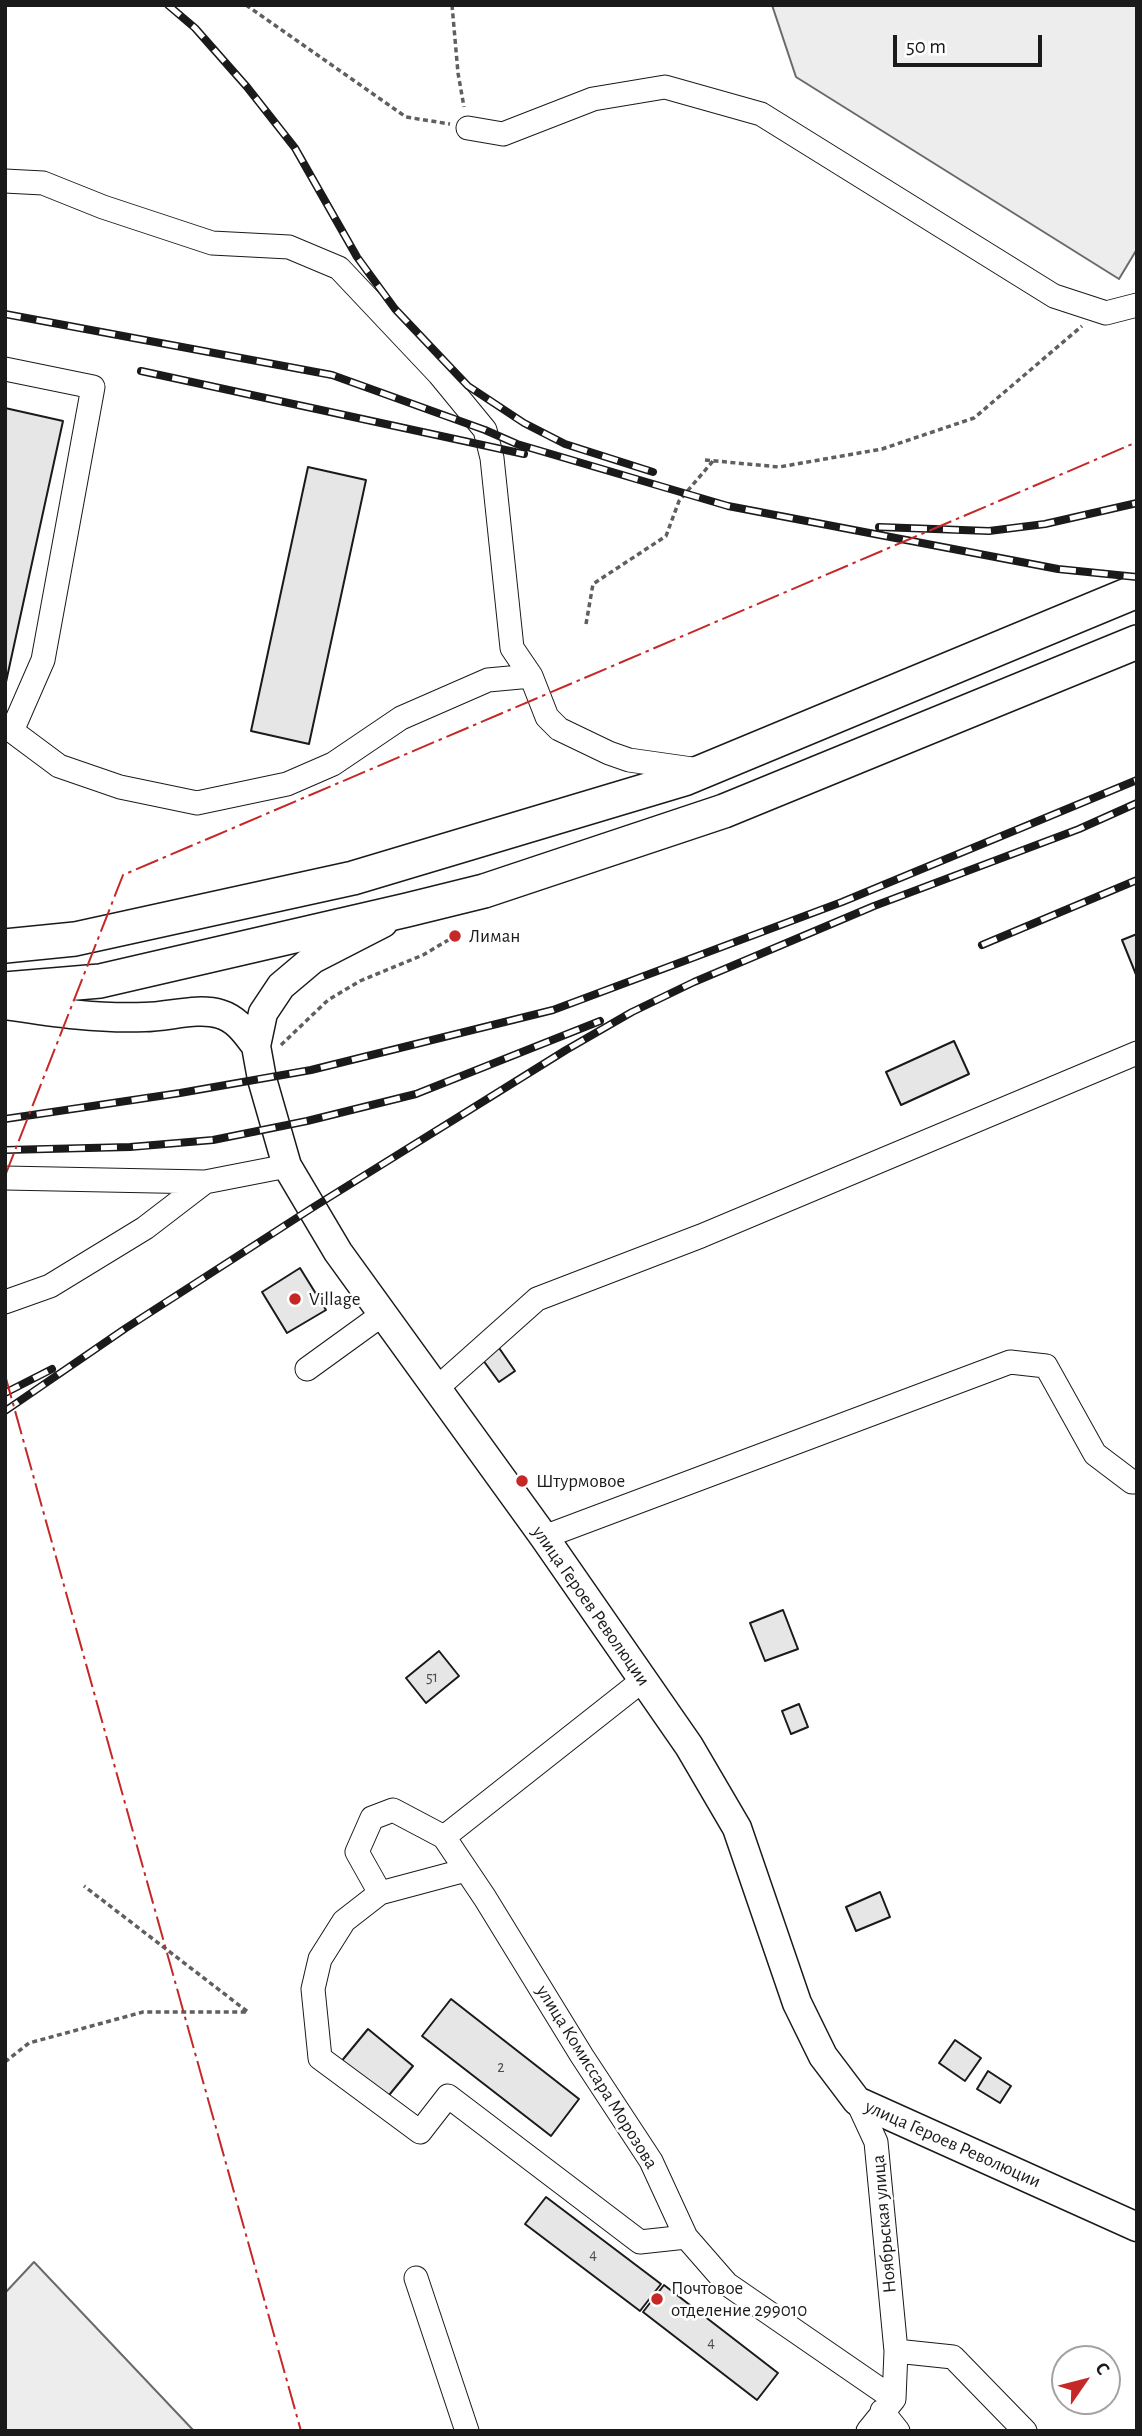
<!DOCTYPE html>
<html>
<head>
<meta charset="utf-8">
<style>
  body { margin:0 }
  #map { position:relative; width:1142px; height:2436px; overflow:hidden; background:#fff; font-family:"Alegreya Sans",sans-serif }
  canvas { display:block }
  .frame { position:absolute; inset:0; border:7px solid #1a1a1a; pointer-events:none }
  .north { position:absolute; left:1051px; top:2345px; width:70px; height:70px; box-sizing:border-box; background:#fff; border:2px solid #a3a3a3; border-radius:50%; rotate:55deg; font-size:19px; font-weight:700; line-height:28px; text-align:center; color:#1a1a1a }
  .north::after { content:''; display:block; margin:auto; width:24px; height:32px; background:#c62828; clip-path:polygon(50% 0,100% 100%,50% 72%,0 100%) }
  .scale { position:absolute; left:893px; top:35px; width:149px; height:32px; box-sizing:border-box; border:4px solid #1a1a1a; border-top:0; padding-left:9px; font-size:21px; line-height:24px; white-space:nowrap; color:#1a1a1a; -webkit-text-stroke:5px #fff; paint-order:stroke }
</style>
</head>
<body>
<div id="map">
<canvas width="1142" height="2436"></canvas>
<div class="frame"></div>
<div class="north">С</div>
<div class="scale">50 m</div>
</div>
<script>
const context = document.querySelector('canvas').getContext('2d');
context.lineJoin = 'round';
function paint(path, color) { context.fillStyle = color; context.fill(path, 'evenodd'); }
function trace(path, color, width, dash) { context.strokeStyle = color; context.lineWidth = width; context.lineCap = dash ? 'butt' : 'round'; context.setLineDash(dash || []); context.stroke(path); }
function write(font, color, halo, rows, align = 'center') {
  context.font = font + ' "Alegreya Sans",sans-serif'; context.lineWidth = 5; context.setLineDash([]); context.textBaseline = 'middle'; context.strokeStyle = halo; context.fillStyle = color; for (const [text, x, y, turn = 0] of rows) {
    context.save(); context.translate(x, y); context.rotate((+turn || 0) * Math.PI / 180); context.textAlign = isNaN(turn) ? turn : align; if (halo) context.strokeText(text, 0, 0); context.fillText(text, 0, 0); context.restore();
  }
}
const built = new Path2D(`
  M 772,5 L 1137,5 L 1137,249 L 1119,279 L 796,77 Z
  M 34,2262 L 194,2431 L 5,2431 L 5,2293 Z`);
paint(built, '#ededed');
trace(built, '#6a6a6a', 2);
const building = new Path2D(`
  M 5,408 L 63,421 L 6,682 L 5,682 Z
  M 308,467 L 366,480 L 309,744 L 251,731 Z
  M 1137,934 L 1137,977 L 1122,940 Z
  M 954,1041 L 969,1074 L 901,1105 L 886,1072 Z
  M 300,1268 L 326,1310 L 287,1333 L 262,1292 Z
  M 497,1345 L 515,1371 L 499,1382 L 480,1356 Z
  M 783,1610 L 798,1649 L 765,1661 L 750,1623 Z
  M 439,1651 L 459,1676 L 426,1703 L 406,1678 Z
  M 799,1704 L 808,1727 L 791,1734 L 782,1711 Z
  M 880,1892 L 890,1917 L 856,1931 L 846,1907 Z
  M 451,1999 L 579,2099 L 551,2136 L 422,2036 Z
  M 368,2029 L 413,2066 L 385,2100 L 340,2063 Z
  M 955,2040 L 981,2058 L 965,2081 L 939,2063 Z
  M 988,2071 L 1011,2086 L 1000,2103 L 977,2089 Z
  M 546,2197 L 661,2284 L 640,2311 L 525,2224 Z
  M 664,2285 L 778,2373 L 757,2400 L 643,2312 Z`);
paint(building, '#e6e6e6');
trace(building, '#1a1a1a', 2);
const minor = new Path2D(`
  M 468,128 L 503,134 L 593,99 L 665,87 L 761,114 L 1054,296 L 1106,313 L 1137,305
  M 5,181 L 43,183 L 103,207 L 212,243 L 289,247 L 339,268 L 439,374 L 485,430 L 492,458 L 512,648 L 531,676 L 547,717 L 559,729 L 609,753 L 629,760 L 699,770
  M 5,369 L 93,387 L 43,660 L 12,731 L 59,766 L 120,787 L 197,803 L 287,784 L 333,764 L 401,718 L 488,680 L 531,676
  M 5,1178 L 205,1182 L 287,1166
  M 5,1302 L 50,1286 L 145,1228 L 205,1182
  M 307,1369 L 383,1314
  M 436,1389 L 537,1299 L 701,1236 L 1137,1053
  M 544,1537 L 1010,1362 L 1046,1366 L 1095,1454 L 1132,1482 L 1137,1482
  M 444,1837 L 643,1680
  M 466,1870 L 380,1893 L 344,1921 L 320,1959 L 313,1989 L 320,2058 L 420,2132 L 448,2096 L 640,2242 L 686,2237
  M 380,1893 L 357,1852 L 372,1818 L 393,1810 L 444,1837 L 485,1898 L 582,2056 L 651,2161 L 686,2237 L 727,2284 L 894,2399
  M 857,2101 L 876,2142 L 896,2351 L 894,2399 L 868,2431
  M 416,2278 L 467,2431
  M 896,2351 L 953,2357 L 1025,2431
  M 882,2411 L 898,2431`);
const major = new Path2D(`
  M 383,923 L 313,959 L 281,986 L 263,1013 L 256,1046 L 262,1079 L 287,1166 L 338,1252 L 544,1537 L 689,1746 L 737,1828 L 797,2003 L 823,2056 L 857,2101 L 1137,2227
  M 5,1005 C 52,1012 97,1019 145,1017 C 168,1017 198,1007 220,1014 C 237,1019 246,1033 256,1046`);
const highway = new Path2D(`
  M 5,946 L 75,939 L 353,878 L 684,779 L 1137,591
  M 5,989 L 100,981 L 407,910 L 484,891 L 724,811 L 1137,642`);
trace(minor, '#1a1a1a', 25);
trace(major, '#1a1a1a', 31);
trace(highway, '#1a1a1a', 36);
trace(new Path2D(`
  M 246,5 L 406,117 L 450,124
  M 452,5 L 458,73 L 464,107
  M 705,460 L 779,467 L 882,449 L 974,418 L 1082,326
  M 586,624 L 593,584 L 666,536 L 679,501 L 713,461
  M 281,1045 L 328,1000 L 360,981 L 423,955 L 455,936
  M 5,2062 L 29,2043 L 143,2012 L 248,2012 L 84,1886`), '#5f5f5f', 3.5, [5, 3.5]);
trace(minor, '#fff', 23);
trace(major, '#fff', 28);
trace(highway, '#fff', 33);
const rail = new Path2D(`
  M 168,5 L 195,28 L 247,87 L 295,148 L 357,257 L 395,309 L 468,386 L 524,423 L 565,444 L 653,472
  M 5,314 L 332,375 L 485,430 L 517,444 L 728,506 L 1058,569 L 1137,577
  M 141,371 L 524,454
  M 879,527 L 989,531 L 1045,524 L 1137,503
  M 982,945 L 1137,880
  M 5,1119 L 180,1093 L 311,1070 L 553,1010 L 842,902 L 1137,780
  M 5,1150 L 130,1147 L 213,1140 L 307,1121 L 416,1094 L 600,1021
  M 5,1393 L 52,1369
  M 5,1411 L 126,1328 L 312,1208 L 566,1050 L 632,1012 L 694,982 L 874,906 L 1079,829 L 1137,803`);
trace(rail, '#1a1a1a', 8);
trace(rail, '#fff', 5, [16]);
trace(new Path2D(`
  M 5,1176 L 123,875 L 1137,442
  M 5,1375 L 301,2431`), '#c62828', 2, [24, 5, 3.5, 5]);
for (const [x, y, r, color] of [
  [455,936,7,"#c62828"],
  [295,1299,7,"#c62828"],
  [522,1481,7,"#c62828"],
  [657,2299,7,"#c62828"]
]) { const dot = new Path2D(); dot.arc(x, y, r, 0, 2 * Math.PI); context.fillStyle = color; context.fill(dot); trace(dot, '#fff', 2.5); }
write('16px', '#4d4d4d', null, [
  ["51",432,1677],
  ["2",501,2067],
  ["4",593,2254],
  ["4",711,2342]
]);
write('19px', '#1a1a1a', '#fff', [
  ["Лиман",469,936],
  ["Village",309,1299],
  ["Штурмовое",536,1481],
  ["Почтовое",671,2288],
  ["отделение 299010",671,2310]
], 'left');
write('19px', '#1a1a1a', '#fff', [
  ["улица Героев Революции",591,1606,55],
  ["улица Комиссара Морозова",597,2077,58],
  ["улица Героев Революции",953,2144,24],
  ["Ноябрьская улица",884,2224,-95]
]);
</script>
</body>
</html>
